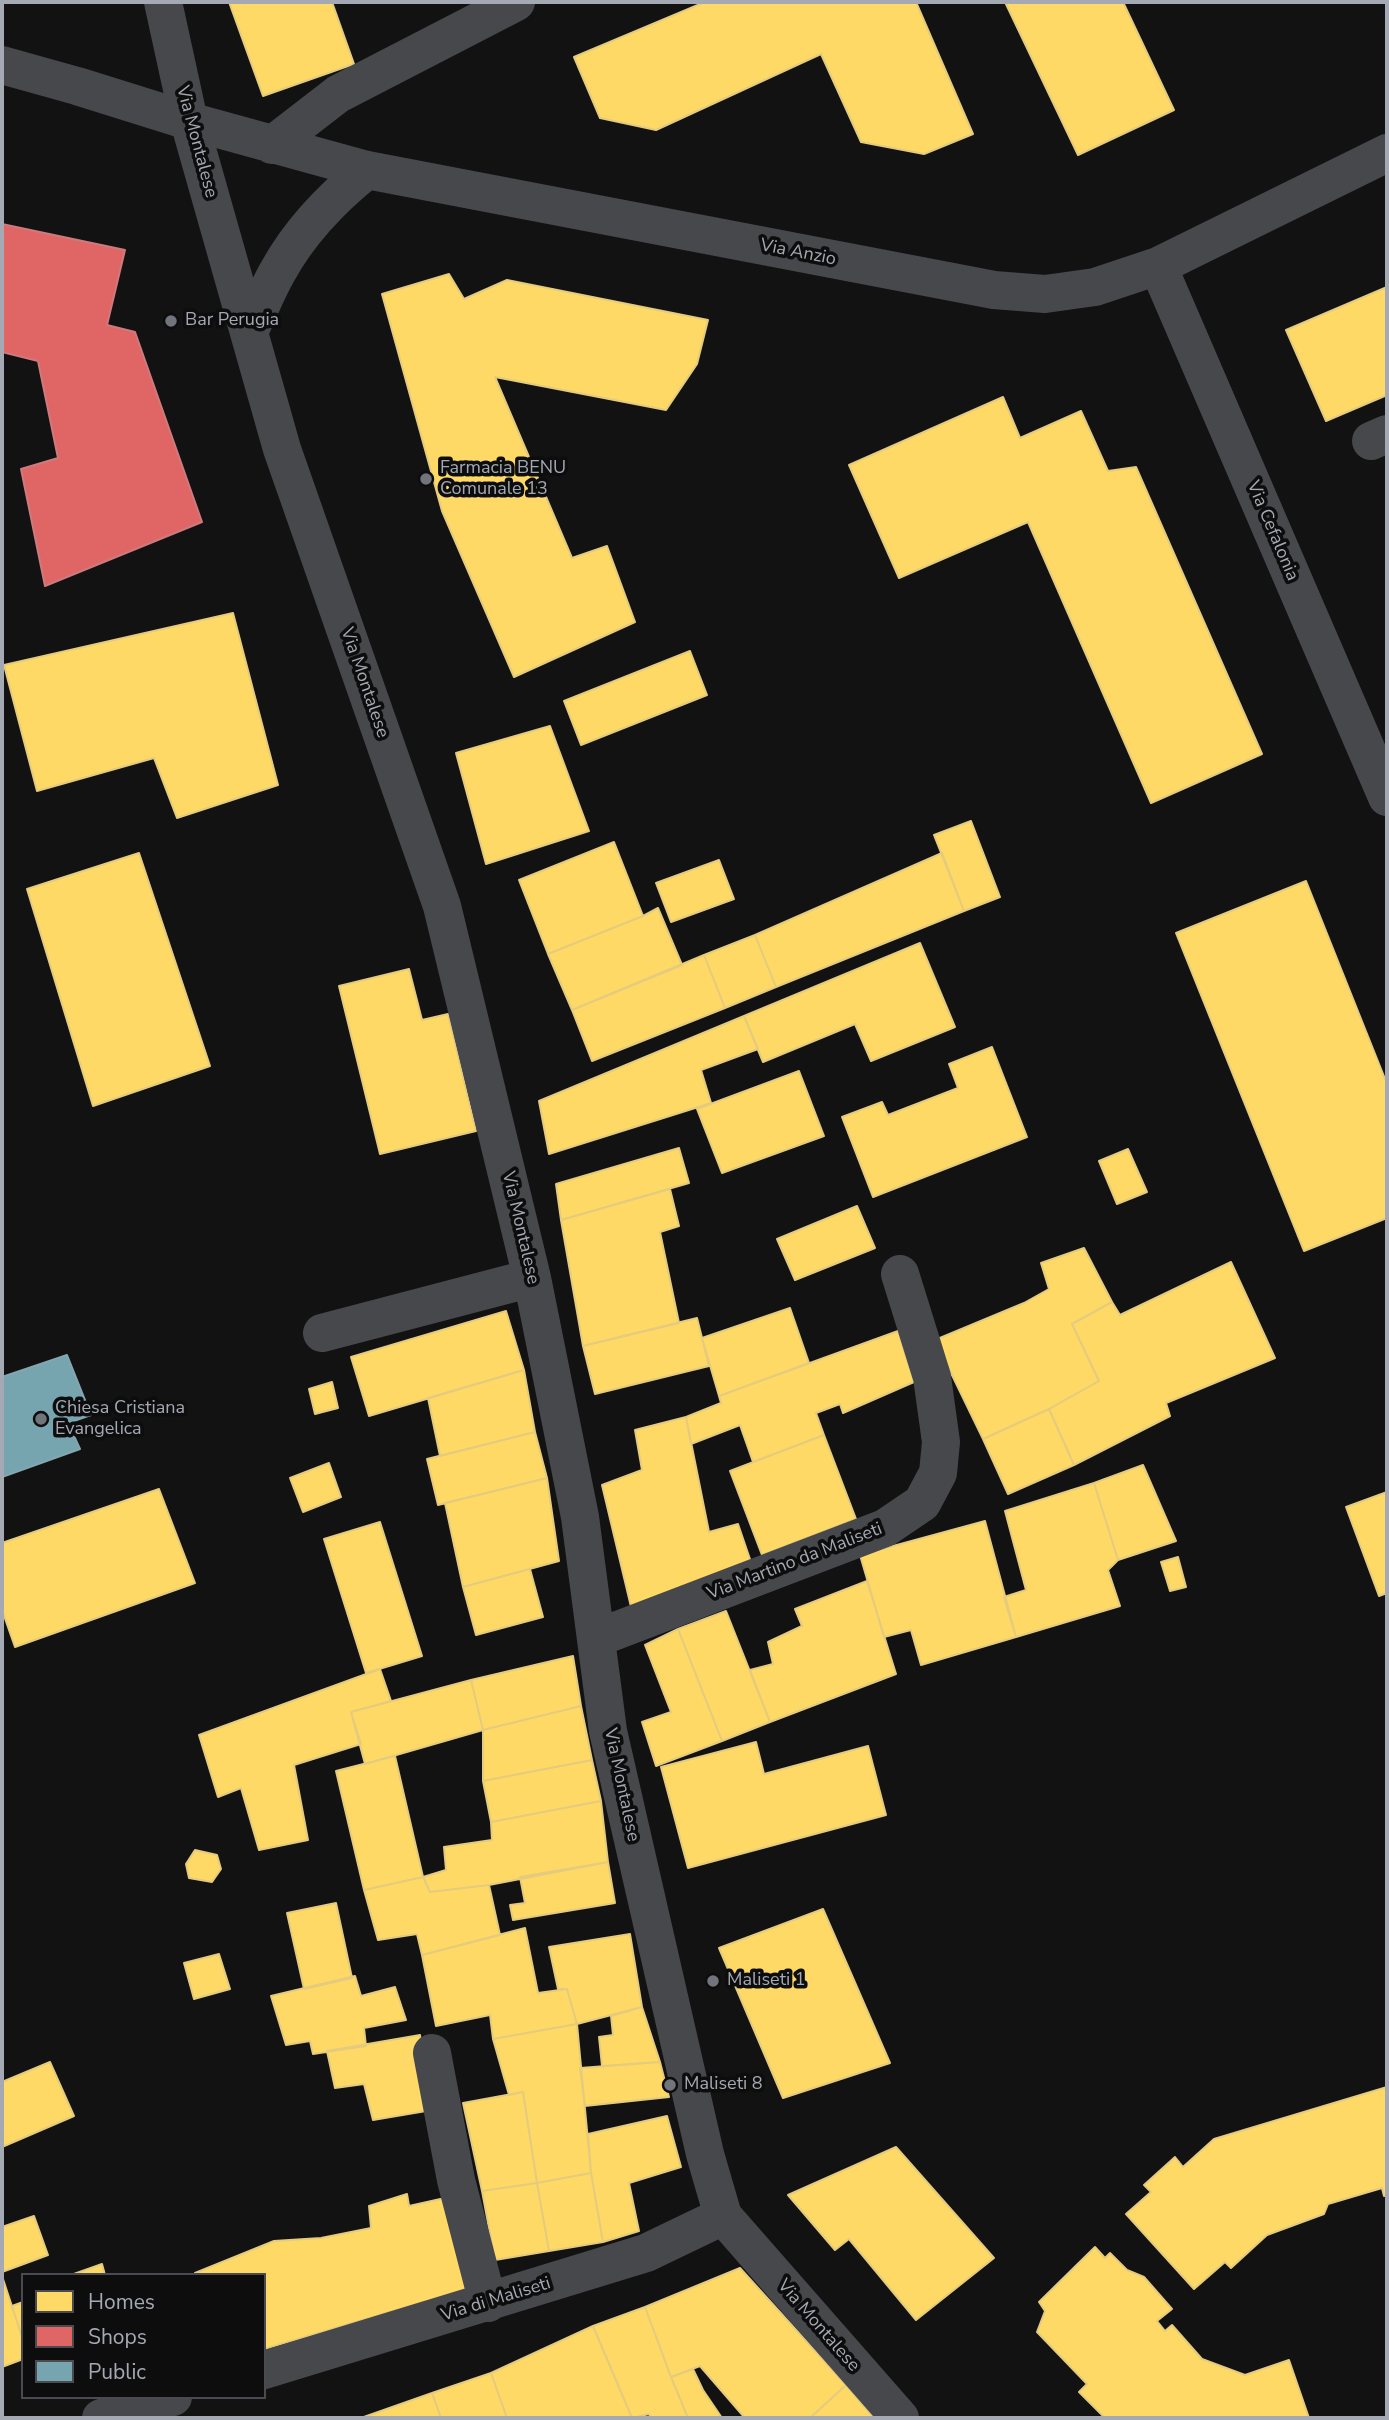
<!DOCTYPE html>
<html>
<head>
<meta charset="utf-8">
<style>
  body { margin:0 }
  #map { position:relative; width:1389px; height:2420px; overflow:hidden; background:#121213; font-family:"Nunito Sans",sans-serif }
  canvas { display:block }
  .frame { position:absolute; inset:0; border:4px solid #a4a9b3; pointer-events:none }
  .legend { position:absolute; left:21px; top:2273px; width:245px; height:126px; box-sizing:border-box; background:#0d0d0e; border:2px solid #494b50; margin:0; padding:9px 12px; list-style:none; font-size:21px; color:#a4a9b3 }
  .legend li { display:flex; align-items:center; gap:14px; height:35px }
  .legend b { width:35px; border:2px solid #494b50 }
</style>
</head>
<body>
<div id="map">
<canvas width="1389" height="2420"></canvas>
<div class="frame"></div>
<ul class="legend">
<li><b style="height:19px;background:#ffd966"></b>Homes</li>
<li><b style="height:19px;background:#e06666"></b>Shops</li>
<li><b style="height:19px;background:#76a5af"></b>Public</li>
</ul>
</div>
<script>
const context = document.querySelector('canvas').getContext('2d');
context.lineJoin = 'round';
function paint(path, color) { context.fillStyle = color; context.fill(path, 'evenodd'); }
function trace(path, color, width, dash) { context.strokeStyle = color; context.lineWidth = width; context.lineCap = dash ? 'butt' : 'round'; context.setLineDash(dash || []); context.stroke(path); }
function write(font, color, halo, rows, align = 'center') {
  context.font = font + ' "Nunito Sans",sans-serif'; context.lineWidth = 7; context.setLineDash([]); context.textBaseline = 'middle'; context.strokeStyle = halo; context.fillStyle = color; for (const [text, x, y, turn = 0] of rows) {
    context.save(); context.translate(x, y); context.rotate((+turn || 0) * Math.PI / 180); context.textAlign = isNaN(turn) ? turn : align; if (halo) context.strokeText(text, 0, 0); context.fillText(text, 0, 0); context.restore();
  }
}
const homes = new Path2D(`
  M 229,2 L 332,2 L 354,64 L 263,96 Z
  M 705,2 L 916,2 L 973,134 L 924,154 L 861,142 L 821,54 L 656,130 L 600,118 L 574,57 Z
  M 1005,2 L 1123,2 L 1174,110 L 1078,155 Z
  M 449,274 L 464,299 L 507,280 L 708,320 L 697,364 L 666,410 L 495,377 L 572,558 L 607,546 L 635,622 L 514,677 L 442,511 L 382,294 Z
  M 1387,287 L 1387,395 L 1326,421 L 1286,330 Z
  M 1003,397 L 1020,438 L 1081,411 L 1108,471 L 1136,467 L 1262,754 L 1151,803 L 1028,522 L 899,578 L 849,465 Z
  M 233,613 L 278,785 L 177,818 L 154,758 L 37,791 L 4,665 Z
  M 690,651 L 707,695 L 581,745 L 564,701 Z
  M 550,726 L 589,831 L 486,864 L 456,753 Z
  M 971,821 L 1000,897 L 964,911 L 934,835 Z
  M 614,842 L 643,916 L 548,954 L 519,880 Z
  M 139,853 L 210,1066 L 93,1106 L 27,889 Z
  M 942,853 L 964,911 L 776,987 L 755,935 Z
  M 719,860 L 734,899 L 671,922 L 656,883 Z
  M 1306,881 L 1387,1084 L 1387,1218 L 1304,1251 L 1176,933 Z
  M 658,908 L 682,965 L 572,1010 L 548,954 L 643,916 Z
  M 755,935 L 776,987 L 725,1008 L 704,955 Z
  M 920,943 L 955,1027 L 871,1061 L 855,1024 L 763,1062 L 744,1016 Z
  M 704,955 L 725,1008 L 592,1061 L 572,1010 Z
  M 409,969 L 422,1020 L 448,1014 L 476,1131 L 380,1154 L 339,986 Z
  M 744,1016 L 758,1049 L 701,1070 L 711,1103 L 549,1154 L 539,1101 Z
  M 992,1047 L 1027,1137 L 873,1197 L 842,1117 L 882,1102 L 888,1115 L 958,1088 L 949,1064 Z
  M 799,1071 L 824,1136 L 722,1173 L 697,1109 Z
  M 679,1148 L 689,1183 L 561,1220 L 556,1184 Z
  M 1128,1149 L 1147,1192 L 1117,1204 L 1099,1161 Z
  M 670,1189 L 679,1226 L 660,1232 L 679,1323 L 583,1346 L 561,1220 Z
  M 857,1206 L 875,1248 L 795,1280 L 777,1239 Z
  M 1084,1248 L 1112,1302 L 1072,1324 L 1099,1381 L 1049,1409 L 983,1439 L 935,1340 L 1024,1303 L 1049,1289 L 1041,1263 Z
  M 1231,1262 L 1275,1358 L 1166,1403 L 1170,1416 L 1074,1465 L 1049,1409 L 1099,1381 L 1072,1324 L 1112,1302 L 1120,1315 Z
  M 790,1308 L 809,1363 L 719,1396 L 702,1338 Z
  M 506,1311 L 524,1370 L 369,1416 L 351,1357 Z
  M 697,1318 L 709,1366 L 595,1394 L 583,1346 Z
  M 898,1331 L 914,1382 L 843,1413 L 840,1404 L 816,1413 L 824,1435 L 753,1462 L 740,1425 L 691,1444 L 686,1417 L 721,1403 L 719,1396 Z
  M 524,1370 L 535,1432 L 440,1456 L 428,1398 Z
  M 332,1382 L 338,1408 L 315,1414 L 309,1389 Z
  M 1049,1409 L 1074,1465 L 1008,1494 L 983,1439 Z
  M 686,1417 L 709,1532 L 738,1524 L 753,1568 L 632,1611 L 602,1485 L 642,1470 L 635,1430 Z
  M 535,1432 L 547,1478 L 438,1505 L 427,1459 Z
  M 824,1435 L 856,1519 L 762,1555 L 730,1471 Z
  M 329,1463 L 341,1497 L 303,1512 L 290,1478 Z
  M 1143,1465 L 1176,1541 L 1118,1560 L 1094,1483 Z
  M 547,1478 L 559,1561 L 463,1587 L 445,1503 Z
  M 1094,1483 L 1118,1560 L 1108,1570 L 1120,1606 L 1016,1637 L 1004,1597 L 1026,1590 L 1005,1511 Z
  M 159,1489 L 195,1583 L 15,1647 L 2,1610 L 2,1543 Z
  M 1387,1492 L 1387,1593 L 1379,1596 L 1346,1507 Z
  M 985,1521 L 1016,1637 L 921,1665 L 911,1630 L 884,1637 L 860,1555 Z
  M 380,1522 L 422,1656 L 366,1673 L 324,1539 Z
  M 1178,1557 L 1186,1587 L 1170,1591 L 1161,1562 Z
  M 530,1569 L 543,1617 L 476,1635 L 463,1587 Z
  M 867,1581 L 896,1674 L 770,1722 L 750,1670 L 773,1664 L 768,1642 L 802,1626 L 795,1609 Z
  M 726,1611 L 770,1722 L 722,1741 L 678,1629 Z
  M 678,1629 L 722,1741 L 656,1766 L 642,1722 L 671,1712 L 645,1645 Z
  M 573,1656 L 581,1706 L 483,1730 L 471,1680 Z
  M 380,1669 L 391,1701 L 351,1712 L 361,1744 L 294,1765 L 308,1840 L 259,1850 L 241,1788 L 218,1797 L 199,1735 Z
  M 471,1680 L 483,1730 L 365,1764 L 351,1712 Z
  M 581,1706 L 592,1760 L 483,1781 L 483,1730 Z
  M 756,1742 L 764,1774 L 868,1746 L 886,1815 L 688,1868 L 661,1767 Z
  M 395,1756 L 423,1877 L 364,1890 L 336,1771 Z
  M 592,1760 L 601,1801 L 491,1822 L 483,1781 Z
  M 601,1801 L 608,1862 L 489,1885 L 430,1892 L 423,1877 L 446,1870 L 444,1847 L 492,1840 L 491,1822 Z
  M 195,1850 L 217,1855 L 221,1869 L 212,1882 L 189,1878 L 186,1864 Z
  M 608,1862 L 615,1903 L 513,1920 L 510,1905 L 525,1903 L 520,1877 Z
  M 423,1877 L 430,1892 L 489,1885 L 500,1935 L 422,1955 L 417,1934 L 378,1940 L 364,1890 Z
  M 336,1903 L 352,1978 L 304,1989 L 287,1913 Z
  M 823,1909 L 890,2063 L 783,2098 L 719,1948 Z
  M 525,1928 L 538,1993 L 567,1989 L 577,2024 L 493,2039 L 490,2015 L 436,2026 L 422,1955 Z
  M 630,1934 L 642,2007 L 577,2024 L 567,1989 L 558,1989 L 549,1947 Z
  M 219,1954 L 230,1989 L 194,1999 L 184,1963 Z
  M 355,1976 L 361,1996 L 395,1987 L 406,2020 L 364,2028 L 366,2046 L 313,2054 L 310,2041 L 286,2045 L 271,1996 Z
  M 642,2007 L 660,2062 L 602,2066 L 599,2037 L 613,2035 L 611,2016 Z
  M 577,2024 L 591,2173 L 537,2183 L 523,2092 L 509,2095 L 493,2039 Z
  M 420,2035 L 432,2110 L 373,2120 L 364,2084 L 335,2088 L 327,2051 Z
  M 50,2062 L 74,2116 L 2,2147 L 2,2082 Z
  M 660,2062 L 669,2097 L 585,2106 L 580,2068 Z
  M 1387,2087 L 1387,2195 L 1384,2196 L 1382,2188 L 1328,2204 L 1324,2214 L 1267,2235 L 1231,2268 L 1225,2262 L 1194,2289 L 1126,2214 L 1151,2192 L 1144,2185 L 1175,2157 L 1183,2167 L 1214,2139 Z
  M 523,2092 L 537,2183 L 482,2191 L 463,2103 Z
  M 667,2116 L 681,2167 L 629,2183 L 639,2231 L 603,2242 L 591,2173 L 588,2134 Z
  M 896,2147 L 994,2258 L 916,2320 L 849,2239 L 835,2250 L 788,2195 Z
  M 591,2173 L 603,2242 L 549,2251 L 537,2183 Z
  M 537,2183 L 549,2251 L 495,2260 L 482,2191 Z
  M 407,2194 L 409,2206 L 445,2198 L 471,2288 L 264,2349 L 264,2275 L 195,2275 L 195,2273 L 274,2241 L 321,2238 L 371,2228 L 369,2206 Z
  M 34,2216 L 48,2255 L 2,2272 L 2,2227 Z
  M 1095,2247 L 1105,2258 L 1110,2253 L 1127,2270 L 1144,2277 L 1172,2309 L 1157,2321 L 1165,2331 L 1172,2325 L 1202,2359 L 1245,2375 L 1289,2360 L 1309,2418 L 1105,2418 L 1079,2392 L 1087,2384 L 1037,2332 L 1045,2311 L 1039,2302 Z
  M 102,2264 L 105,2275 L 71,2275 Z
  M 740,2268 L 846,2385 L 810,2418 L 745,2418 L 700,2366 L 671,2377 L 645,2307 Z
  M 2,2276 L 23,2340 L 23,2359 L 2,2367 Z
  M 23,2302 L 23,2340 L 12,2306 Z
  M 645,2307 L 671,2377 L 688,2418 L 651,2418 L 649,2414 L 632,2418 L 593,2326 Z
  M 593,2326 L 632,2418 L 507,2418 L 491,2373 Z
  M 693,2369 L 703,2390 L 722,2418 L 688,2418 L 671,2377 Z
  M 491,2373 L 507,2418 L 441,2418 L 432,2393 Z
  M 846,2385 L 874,2418 L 810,2418 Z
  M 432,2393 L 441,2418 L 361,2418 Z`);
paint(homes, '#ffd966');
trace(homes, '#e4cb7d', 2);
const shops = new Path2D(`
  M 2,224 L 125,250 L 107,325 L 135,332 L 202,522 L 45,586 L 21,469 L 58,458 L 38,361 L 2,352 Z`);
paint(shops, '#e06666');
trace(shops, '#ce7a7d', 2);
const public = new Path2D(`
  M 67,1355 L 91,1415 L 68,1423 L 80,1449 L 2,1477 L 2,1377 Z`);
paint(public, '#76a5af');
trace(public, '#84a6b0', 2);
trace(new Path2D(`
  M 163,2 L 189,121 L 282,449 L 442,906 L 532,1278 L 580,1517 L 608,1731 L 705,2154 L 723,2216 L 900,2418
  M 2,65 L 77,86 L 189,121 L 367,170 L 994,290 L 1045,294 L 1095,287 L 1158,266 L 1387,153
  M 272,145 L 338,94 L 516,2
  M 1158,266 L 1387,797
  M 250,330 C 259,311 267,290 278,271 C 300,231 332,198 367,170
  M 1371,441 L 1387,434
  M 322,1333 L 532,1278
  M 597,1638 L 885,1528 L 922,1503 L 938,1473 L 941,1442 L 932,1377 L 900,1274
  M 432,2053 L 456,2180 L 488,2303
  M 264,2370 L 646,2253 L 723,2216
  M 101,2418 L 173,2397`), '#47484b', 38);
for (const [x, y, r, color] of [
  [171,321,7,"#71747b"],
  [426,479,7,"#71747b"],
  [41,1419,7,"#71747b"],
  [713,1981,7,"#71747b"],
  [670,2085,7,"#71747b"]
]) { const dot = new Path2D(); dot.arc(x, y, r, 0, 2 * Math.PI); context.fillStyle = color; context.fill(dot); trace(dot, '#0d0d0e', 2.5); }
write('18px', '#a4a9b3', '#0d0d0e', [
  ["Via Montalese",196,142,75],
  ["Via Anzio",798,253,11],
  ["Via Cefalonia",1272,531,67],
  ["Via Montalese",364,683,71],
  ["Via Montalese",520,1228,77],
  ["Via Martino da Maliseti",795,1562,-21],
  ["Via Montalese",621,1785,78],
  ["Via di Maliseti",496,2300,-17],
  ["Via Montalese",818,2326,49]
]);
write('18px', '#a4a9b3', '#0d0d0e', [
  ["Bar Perugia",185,321],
  ["Farmacia BENU",440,469],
  ["Comunale 13",440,490],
  ["Chiesa Cristiana",55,1409],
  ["Evangelica",55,1430],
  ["Maliseti 1",727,1981],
  ["Maliseti 8",684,2085]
], 'left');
</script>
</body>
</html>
